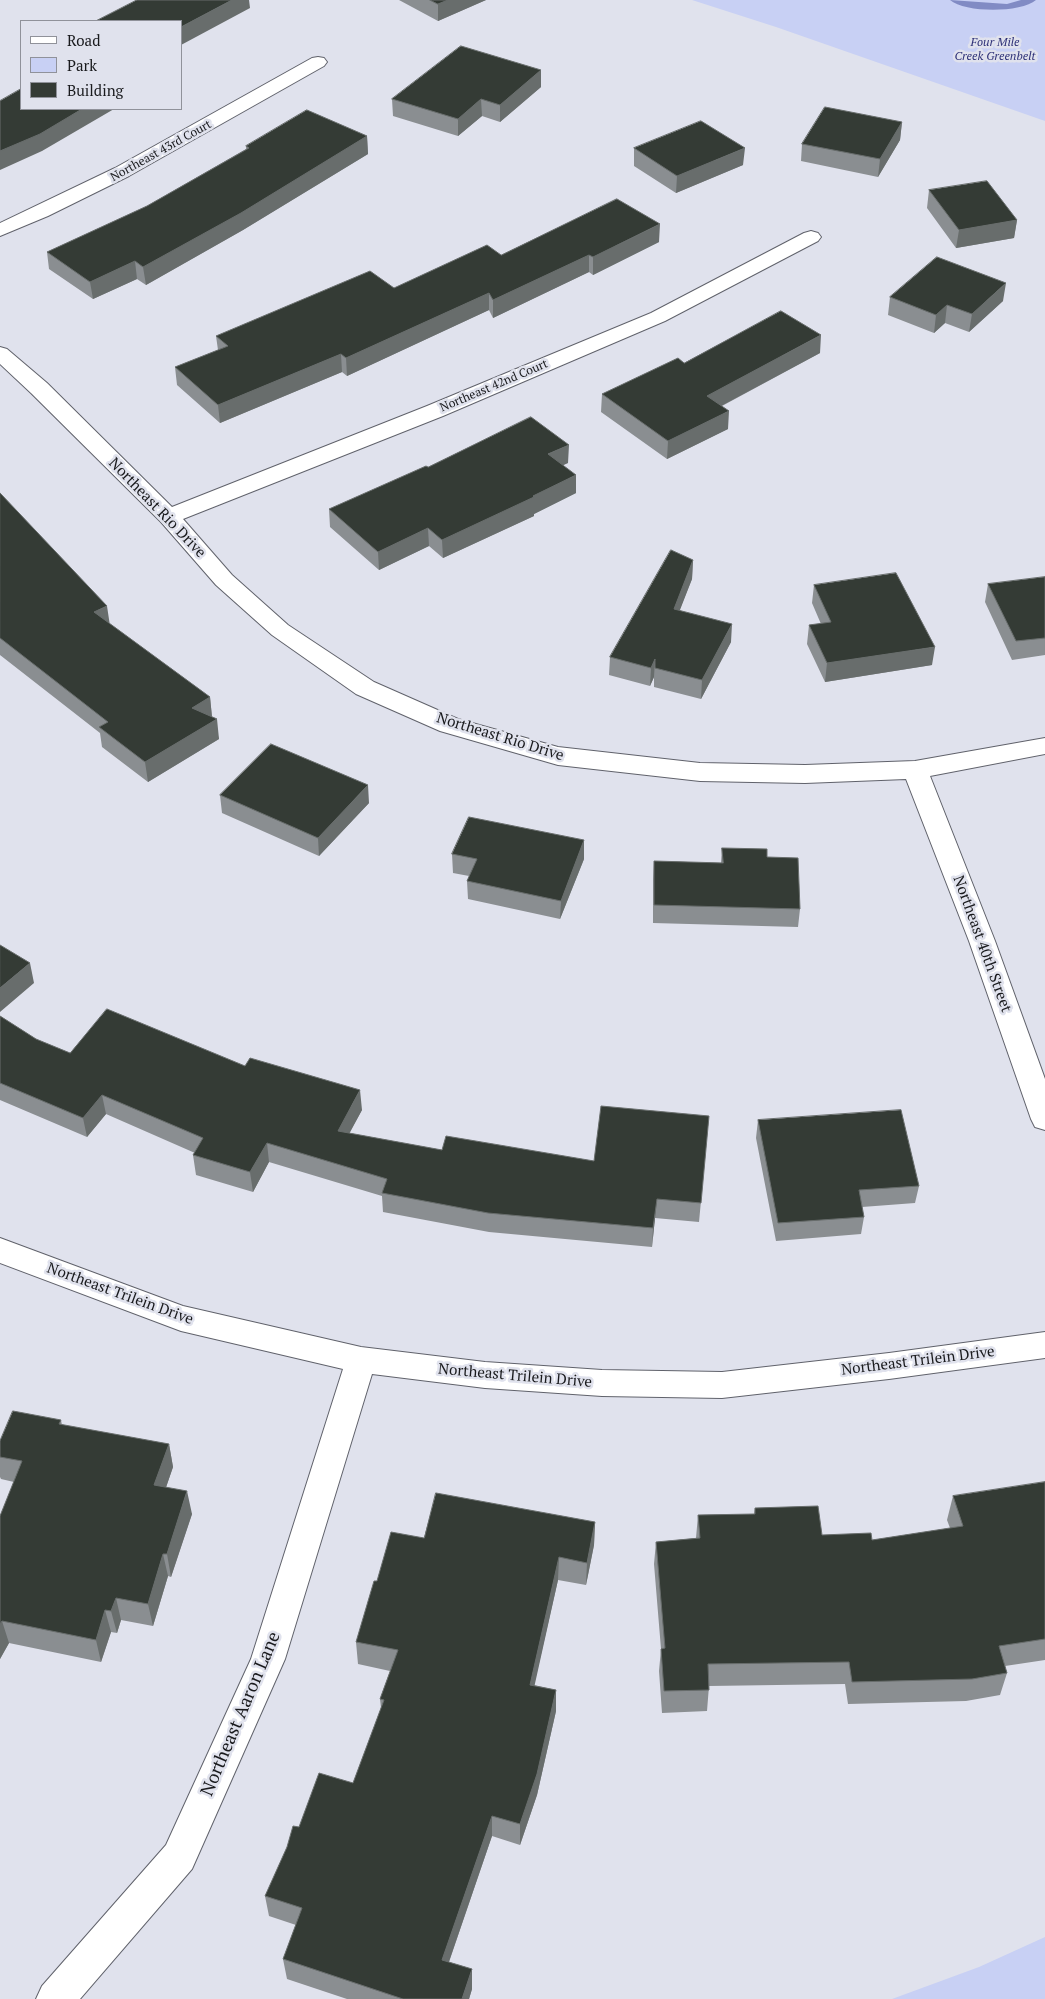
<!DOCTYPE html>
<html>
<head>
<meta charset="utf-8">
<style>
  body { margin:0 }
  #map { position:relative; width:1045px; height:1999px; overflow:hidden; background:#e0e2ed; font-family:"PT Serif",serif }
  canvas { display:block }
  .legend { position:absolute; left:20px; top:20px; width:162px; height:90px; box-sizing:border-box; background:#e0e2ed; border:1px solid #90929a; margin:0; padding:6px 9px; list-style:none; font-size:15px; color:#191a1d }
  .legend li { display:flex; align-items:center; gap:10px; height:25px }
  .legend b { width:25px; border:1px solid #90929a }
</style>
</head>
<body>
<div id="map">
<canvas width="1045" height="1999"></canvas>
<ul class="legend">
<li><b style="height:6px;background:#fff"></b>Road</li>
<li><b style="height:14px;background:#c8d0f4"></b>Park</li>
<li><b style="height:14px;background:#343b35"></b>Building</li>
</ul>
</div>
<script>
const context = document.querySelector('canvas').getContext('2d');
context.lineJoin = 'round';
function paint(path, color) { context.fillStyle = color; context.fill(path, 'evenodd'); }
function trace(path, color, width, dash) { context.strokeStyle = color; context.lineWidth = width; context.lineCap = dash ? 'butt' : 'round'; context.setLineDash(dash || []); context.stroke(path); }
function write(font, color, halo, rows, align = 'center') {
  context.font = font + ' "PT Serif",serif'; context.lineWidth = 5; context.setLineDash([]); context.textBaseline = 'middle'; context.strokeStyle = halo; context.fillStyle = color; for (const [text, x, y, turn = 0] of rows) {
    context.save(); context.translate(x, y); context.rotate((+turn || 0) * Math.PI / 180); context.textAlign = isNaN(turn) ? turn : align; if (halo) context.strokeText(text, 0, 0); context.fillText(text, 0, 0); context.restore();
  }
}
paint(new Path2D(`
  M 692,0 L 1045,0 L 1045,121 L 776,27 Z
  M 1045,1937 L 1045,1999 L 892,1999 L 979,1967 Z`), '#c8d0f4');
paint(new Path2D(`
  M 950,0 L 1007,4 L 1021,0 L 1036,0 C 1021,13 965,13 950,0 Z`), '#818bc4');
const minor = new Path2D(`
  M 318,57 L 324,58 L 327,62 L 324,66 L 129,176 L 48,216 L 0,236 L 0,223 L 115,168 L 312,58 Z
  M 811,231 L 818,233 L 821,237 L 818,241 L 665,321 L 443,416 L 183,519 L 232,575 L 288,625 L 374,682 L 458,719 L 558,747 L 700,763 L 805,765 L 915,761 L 1045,738 L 1045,754 L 930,776 L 995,941 L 1045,1079 L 1045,1130 L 1035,1127 L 1031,1119 L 969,941 L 906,779 L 805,783 L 700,781 L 558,765 L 440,731 L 356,694 L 272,635 L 216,585 L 161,522 L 31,393 L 0,364 L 0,347 L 7,349 L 47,383 L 172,507 L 427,406 L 651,313 L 804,233 Z
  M 0,1238 L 183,1306 L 361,1347 L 485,1362 L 602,1370 L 722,1372 L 889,1353 L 1045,1332 L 1045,1358 L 889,1379 L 722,1398 L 602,1396 L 485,1388 L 372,1374 L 285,1659 L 192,1869 L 80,1999 L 36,1999 L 42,1986 L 166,1845 L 251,1659 L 343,1369 L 181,1331 L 0,1263 Z`);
trace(minor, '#60626b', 2);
paint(minor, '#fff');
paint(new Path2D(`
  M 399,0 L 486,0 L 438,21 Z
  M 541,70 L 541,87 L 500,122 L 482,116 L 458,136 L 393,116 L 392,99 Z
  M 902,122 L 900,140 L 878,177 L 801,161 L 802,144 Z
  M 367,136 L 368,154 L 243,230 L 146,285 L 137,279 L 93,299 L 49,269 L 47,252 L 147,206 L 246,149 L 246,146 Z
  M 634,148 L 743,165 L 676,193 L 634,166 Z
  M 929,190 L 1017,220 L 1014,238 L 956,248 L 927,208 Z
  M 659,242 L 593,275 L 589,272 L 493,318 L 489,310 L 347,376 L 342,372 L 220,423 L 177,385 L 175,367 L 218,350 L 216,336 L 394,288 L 501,255 Z
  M 890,297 L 1003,301 L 969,332 L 945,323 L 934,333 L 888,315 Z
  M 820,353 L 722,406 L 728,429 L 667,459 L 601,412 L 602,394 L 684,363 Z
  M 568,463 L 563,465 L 576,493 L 534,514 L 534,516 L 443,558 L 429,546 L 379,570 L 330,527 L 329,509 Z
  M 0,493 L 110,624 L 210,697 L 212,717 L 219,739 L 148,782 L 102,747 L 100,733 L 0,655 Z
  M 693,560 L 692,579 L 679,611 L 731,642 L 701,699 L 654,687 L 654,677 L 650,686 L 609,675 L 610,657 Z
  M 1045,577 L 1045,655 L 1012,660 L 985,602 L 988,584 Z
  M 814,585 L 932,665 L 825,682 L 807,644 L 809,625 L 821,624 L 812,603 Z
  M 220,795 L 369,803 L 319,856 L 222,813 Z
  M 584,840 L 584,859 L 560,919 L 468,899 L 467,881 L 469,876 L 453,873 L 452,854 Z
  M 722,848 L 767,857 L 800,909 L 798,927 L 653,923 L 653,879 L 654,861 L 721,863 Z
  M 0,1016 L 36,1039 L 70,1053 L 245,1066 L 362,1110 L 349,1133 L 442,1150 L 594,1161 L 709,1116 L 699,1222 L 655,1218 L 652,1247 L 489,1232 L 383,1212 L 382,1196 L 269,1162 L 253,1192 L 196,1175 L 193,1155 L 195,1153 L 106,1114 L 87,1137 L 0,1100 Z
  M 758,1120 L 919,1186 L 915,1203 L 862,1207 L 864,1217 L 861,1234 L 776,1241 L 756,1138 Z
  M 61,1420 L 62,1425 L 169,1444 L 173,1467 L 166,1487 L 192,1514 L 171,1577 L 168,1576 L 153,1626 L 121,1620 L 117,1633 L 111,1632 L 101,1662 L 9,1643 L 0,1659 L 0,1516 L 14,1482 L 1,1479 L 0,1477 L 0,1441 Z
  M 1045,1482 L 1045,1660 L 1005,1666 L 1007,1673 L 1000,1695 L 966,1701 L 848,1704 L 845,1684 L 709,1686 L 707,1711 L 662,1713 L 659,1671 L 661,1649 L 654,1564 L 656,1542 L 696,1538 L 698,1515 L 754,1514 L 755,1508 L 822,1535 L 872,1540 L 950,1528 L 947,1520 L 953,1496 Z
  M 595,1522 L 594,1545 L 586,1585 L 558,1580 L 534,1685 L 556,1690 L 556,1711 L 537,1795 L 520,1845 L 492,1836 L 449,1962 L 472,1969 L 472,1989 L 469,1999 L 347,1999 L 287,1979 L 283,1959 L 296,1925 L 269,1916 L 265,1896 L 299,1827 L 353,1783 L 381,1708 L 380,1699 L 390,1671 L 358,1664 L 356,1642 L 377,1581 L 424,1538 Z`), '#8a8e91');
paint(new Path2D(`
  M 232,0 L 249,0 L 250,8 L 181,45 L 181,27 Z
  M 448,0 L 486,0 L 438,21 L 438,4 Z
  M 541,70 L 541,87 L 500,122 L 500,105 Z
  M 481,99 L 482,116 L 458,136 L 458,119 Z
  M 82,109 L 114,109 L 42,151 L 0,170 L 0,151 Z
  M 902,122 L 900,140 L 878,177 L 880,159 Z
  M 367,136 L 368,154 L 243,230 L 146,285 L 143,267 Z
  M 745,148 L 743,165 L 676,193 L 677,176 Z
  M 1017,220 L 1014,238 L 956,248 L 959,230 Z
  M 660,224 L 659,242 L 593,275 L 593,257 Z
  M 589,255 L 589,272 L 493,318 L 493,300 Z
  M 135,261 L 137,279 L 93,299 L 90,282 Z
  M 1006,283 L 1003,301 L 969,332 L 972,314 Z
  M 489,293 L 489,310 L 347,376 L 346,358 Z
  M 947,305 L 945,323 L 934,333 L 936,315 Z
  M 821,335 L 820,353 L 706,414 L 707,396 Z
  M 341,354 L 342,372 L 220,423 L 218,405 Z
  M 729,411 L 728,429 L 667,459 L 668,441 Z
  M 569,445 L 568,463 L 548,472 L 548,454 Z
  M 576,475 L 576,493 L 534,514 L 534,516 L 443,558 L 442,540 Z
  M 428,528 L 429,546 L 379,570 L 378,552 Z
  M 693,560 L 692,579 L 673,628 L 674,609 Z
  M 107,606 L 110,626 L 94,612 Z
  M 732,624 L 731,642 L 701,699 L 702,680 Z
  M 935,647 L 932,665 L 825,682 L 827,663 Z
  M 655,659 L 654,677 L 650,686 L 651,668 Z
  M 210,697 L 212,717 L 192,708 Z
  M 217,719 L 219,739 L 148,782 L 145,762 Z
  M 368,785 L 369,803 L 319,856 L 318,838 Z
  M 584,840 L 584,859 L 560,919 L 561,901 Z
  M 30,963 L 34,983 L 0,1012 L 0,988 Z
  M 360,1090 L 362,1110 L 340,1151 L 338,1131 Z
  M 102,1095 L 106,1114 L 87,1137 L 83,1118 Z
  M 267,1143 L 269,1162 L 253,1192 L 250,1172 Z
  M 657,1199 L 655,1218 L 652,1247 L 653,1228 Z
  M 169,1444 L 173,1467 L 159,1508 L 154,1485 Z
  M 187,1491 L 192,1514 L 171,1577 L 167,1554 Z
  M 595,1522 L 594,1545 L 586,1585 L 587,1563 Z
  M 163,1554 L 168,1576 L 153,1626 L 148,1604 Z
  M 559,1557 L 558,1580 L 530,1706 L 530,1685 Z
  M 116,1598 L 121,1620 L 117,1633 L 111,1611 Z
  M 105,1610 L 111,1632 L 101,1662 L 96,1640 Z
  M 2,1621 L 9,1643 L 0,1659 L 0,1624 Z
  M 556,1690 L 556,1711 L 537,1795 L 520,1845 L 520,1824 Z
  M 492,1816 L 492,1836 L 443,1979 L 442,1960 Z
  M 472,1969 L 472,1989 L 469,1999 L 462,1999 Z`), '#686d6c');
const building = new Path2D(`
  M 137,0 L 232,0 L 181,27 L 181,21 L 96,21 Z
  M 430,0 L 448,0 L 438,4 Z
  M 461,46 L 541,70 L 500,105 L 481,99 L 458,119 L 392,99 Z
  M 21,89 L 21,109 L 82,109 L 40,134 L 0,151 L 0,101 Z
  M 825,107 L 902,122 L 880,159 L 802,144 Z
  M 307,110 L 367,136 L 241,213 L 143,267 L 135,261 L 90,282 L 47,252 L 147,206 L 249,148 L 246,146 Z
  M 701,121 L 745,148 L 677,176 L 634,148 Z
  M 987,181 L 1017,220 L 959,230 L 929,190 Z
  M 617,199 L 660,224 L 593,257 L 589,255 L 493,300 L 489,293 L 346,358 L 341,354 L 218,405 L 175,367 L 228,346 L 216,336 L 370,271 L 394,288 L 487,245 L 501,255 Z
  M 937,257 L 1006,283 L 972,314 L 947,305 L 936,315 L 890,297 Z
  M 781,311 L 821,335 L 707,396 L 729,411 L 668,441 L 602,394 L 678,358 L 684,363 Z
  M 531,417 L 569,445 L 548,454 L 576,475 L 533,496 L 534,497 L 442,540 L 428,528 L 378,552 L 329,509 L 426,466 L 428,467 Z
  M 0,493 L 107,606 L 94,612 L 210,697 L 192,708 L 217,719 L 145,762 L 99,727 L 108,722 L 0,638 Z
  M 671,550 L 693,560 L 674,609 L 732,624 L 702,680 L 655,668 L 655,659 L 651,668 L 610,657 Z
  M 896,573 L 935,647 L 827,663 L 809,625 L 831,622 L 814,585 Z
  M 1045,577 L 1045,638 L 1016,641 L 988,584 Z
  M 271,744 L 368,785 L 318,838 L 220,795 Z
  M 469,817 L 584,840 L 561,901 L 467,881 L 477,859 L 452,854 Z
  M 722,848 L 767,849 L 767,857 L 798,858 L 800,909 L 654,905 L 654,861 L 723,863 Z
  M 0,945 L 30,963 L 0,988 Z
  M 107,1009 L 245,1066 L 250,1058 L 360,1090 L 338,1131 L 442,1150 L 446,1136 L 594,1161 L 601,1106 L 709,1116 L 701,1203 L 657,1199 L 653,1228 L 488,1213 L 382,1193 L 387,1179 L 267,1143 L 250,1172 L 193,1155 L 203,1138 L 102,1095 L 83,1118 L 0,1083 L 0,1016 L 36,1039 L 70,1053 Z
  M 901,1110 L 919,1186 L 859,1190 L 864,1217 L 778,1223 L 758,1120 Z
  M 13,1411 L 61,1420 L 59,1424 L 169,1444 L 154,1485 L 187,1491 L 167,1554 L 163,1554 L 148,1604 L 116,1598 L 111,1611 L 105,1610 L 96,1640 L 2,1621 L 0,1624 L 0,1516 L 22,1461 L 0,1457 L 0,1441 Z
  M 1045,1482 L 1045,1639 L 999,1646 L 1007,1673 L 972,1679 L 852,1682 L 849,1662 L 708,1664 L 709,1690 L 664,1691 L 661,1649 L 665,1648 L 656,1542 L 700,1538 L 698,1515 L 755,1514 L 755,1508 L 818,1506 L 822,1535 L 871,1533 L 872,1540 L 963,1526 L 953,1496 Z
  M 436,1493 L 595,1522 L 587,1563 L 559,1557 L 530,1685 L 556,1690 L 537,1774 L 520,1824 L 492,1816 L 442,1960 L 472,1969 L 462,1999 L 403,1999 L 283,1959 L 302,1908 L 265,1896 L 287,1847 L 293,1826 L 299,1827 L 319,1773 L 353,1783 L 384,1700 L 380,1699 L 398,1650 L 356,1642 L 374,1581 L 377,1581 L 391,1532 L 424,1538 Z`);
paint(building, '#343b35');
trace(building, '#686d6c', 1);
write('italic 12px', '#2f3278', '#e0e2ed', [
  ["Four Mile",995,43],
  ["Creek Greenbelt",995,57]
]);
write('12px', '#191a1d', '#e0e2ed', [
  ["Northeast 43rd Court",161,151,-29],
  ["Northeast 42nd Court",494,386,-23]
]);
write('15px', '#191a1d', '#e0e2ed', [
  ["Northeast Rio Drive",157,508,46],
  ["Northeast Rio Drive",500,737,17],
  ["Northeast 40th Street",982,944,70],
  ["Northeast Trilein Drive",120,1294,20],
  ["Northeast Trilein Drive",918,1361,-7],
  ["Northeast Trilein Drive",515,1376,5]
]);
write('18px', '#191a1d', '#e0e2ed', [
  ["Northeast Aaron Lane",241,1714,-67]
]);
</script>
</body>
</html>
